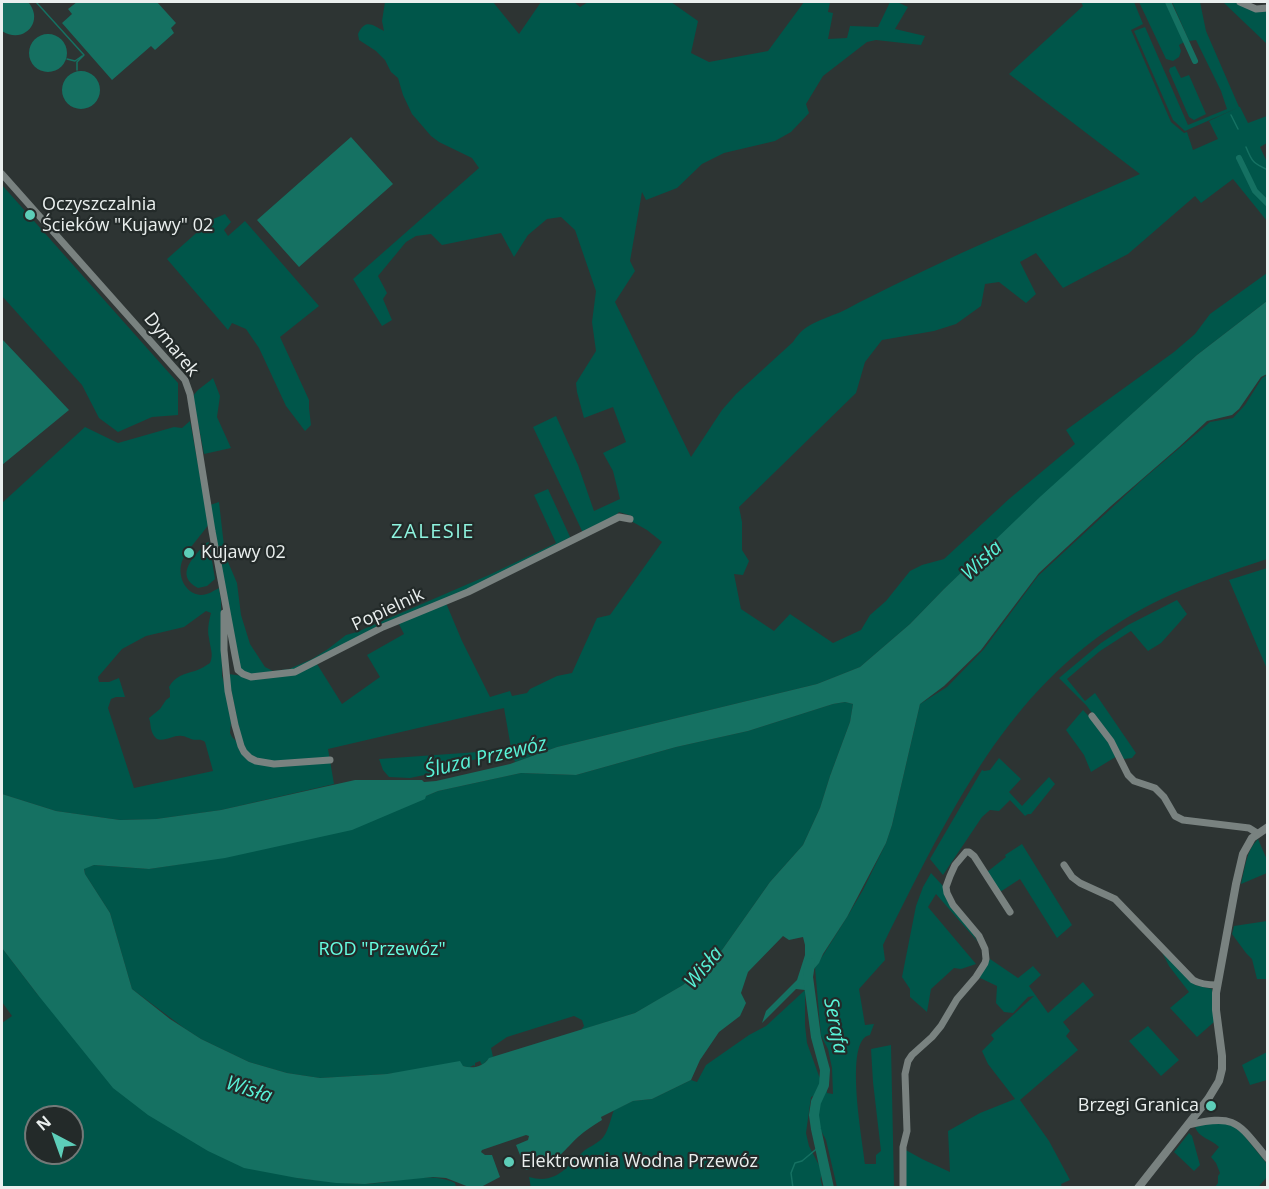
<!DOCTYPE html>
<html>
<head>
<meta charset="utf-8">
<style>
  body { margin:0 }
  #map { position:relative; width:1269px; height:1189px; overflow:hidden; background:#2d3433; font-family:"Open Sans",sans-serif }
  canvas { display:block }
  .frame { position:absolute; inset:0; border:3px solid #eaefee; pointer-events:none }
  .north { position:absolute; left:24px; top:1105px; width:60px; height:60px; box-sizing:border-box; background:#232a29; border:2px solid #737978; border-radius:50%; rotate:319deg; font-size:16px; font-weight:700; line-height:24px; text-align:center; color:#eaefee }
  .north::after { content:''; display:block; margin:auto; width:21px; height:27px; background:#5dceb9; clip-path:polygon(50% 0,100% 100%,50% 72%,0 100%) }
</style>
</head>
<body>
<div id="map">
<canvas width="1269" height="1189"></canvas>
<div class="frame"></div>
<div class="north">N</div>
</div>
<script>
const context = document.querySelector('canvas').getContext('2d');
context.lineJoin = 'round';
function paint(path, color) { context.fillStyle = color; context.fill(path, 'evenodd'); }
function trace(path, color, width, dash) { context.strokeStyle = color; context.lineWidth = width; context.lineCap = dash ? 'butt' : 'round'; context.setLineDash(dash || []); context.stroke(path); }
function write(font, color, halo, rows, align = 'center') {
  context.font = font + ' "Open Sans",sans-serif'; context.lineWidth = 4.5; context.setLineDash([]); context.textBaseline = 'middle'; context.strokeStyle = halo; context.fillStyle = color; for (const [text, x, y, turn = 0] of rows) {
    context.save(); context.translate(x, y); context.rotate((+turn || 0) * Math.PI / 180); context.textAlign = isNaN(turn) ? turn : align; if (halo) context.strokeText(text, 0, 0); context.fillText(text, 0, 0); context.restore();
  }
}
paint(new Path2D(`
  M 385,2 L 493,2 L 519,34 L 541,2 L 574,2 L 580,7 L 588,2 L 671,2 L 698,21 L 691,53 L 709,62 L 768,51 L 804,2 L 830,2 L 828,12 L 833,13 L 828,39 L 847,38 L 850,26 L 878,27 L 890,2 L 897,2 L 908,7 L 895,29 L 925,36 L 921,45 L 876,40 L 867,42 L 823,76 L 806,104 L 809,113 L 791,132 L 775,141 L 724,153 L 702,164 L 677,188 L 646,200 L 642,192 L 630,261 L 635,271 L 615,302 L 691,457 L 722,410 L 736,394 L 793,342 C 804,325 816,322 833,315 C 842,312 850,307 858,303 C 950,256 1045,216 1140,174 L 1009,74 L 1083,6 L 1081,2 L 1134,2 L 1143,24 L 1131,30 L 1171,122 L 1184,133 L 1187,132 L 1193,150 L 1218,139 L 1209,121 L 1237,108 L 1185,131 L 1173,120 L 1134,31 L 1145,27 L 1188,125 L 1227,109 L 1221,91 L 1196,40 L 1189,41 L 1172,2 L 1200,2 L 1206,31 L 1239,107 L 1240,107 L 1248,123 L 1267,116 L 1267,143 L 1260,147 L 1267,162 L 1267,221 L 1233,179 L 1201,203 L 1195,196 L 1128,254 L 1063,288 L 1036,253 L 1020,262 L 1036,294 L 1026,303 L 999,282 L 985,284 L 981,306 L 956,324 L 934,331 L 882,340 L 865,362 L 856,393 L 739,507 L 742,522 L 742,550 L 749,561 L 743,575 L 734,574 L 741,609 L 774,631 L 790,614 L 833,643 L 861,630 L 870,615 L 886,601 L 910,571 L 922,565 L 944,559 L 1009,499 L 1075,444 L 1066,430 L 1174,352 L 1195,334 L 1210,314 L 1267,273 L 1267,301 L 1197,355 L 1075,466 L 944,589 L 910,624 L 860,667 L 817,684 L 557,747 L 515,762 L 511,748 L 504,708 L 328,749 L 334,784 L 221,810 L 156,819 L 120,820 L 56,811 L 2,794 L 2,503 L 85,427 L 118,443 L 174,427 L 182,428 L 190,421 L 209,524 C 201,535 190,547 183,559 C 176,573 184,594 201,595 C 208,595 213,591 219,588 L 221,601 L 222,676 L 225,686 L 231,722 L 230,733 L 232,737 L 236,741 L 241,738 L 228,674 L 267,679 L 269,675 L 247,674 L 240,669 L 210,505 L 219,502 L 225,555 L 237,583 L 241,615 L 250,644 L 265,667 L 273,671 L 289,669 L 312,659 L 328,649 L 346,635 L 357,632 L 489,575 L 556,543 L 534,495 L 548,489 L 571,539 L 456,595 L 389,622 L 317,664 L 342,704 L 380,677 L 367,655 L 404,634 L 398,622 L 446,603 L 462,641 L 490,697 L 510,691 L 512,696 L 527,693 L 530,689 L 557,676 L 572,673 L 597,618 L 610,615 L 662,542 L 647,530 L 631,521 L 632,516 L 619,512 L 614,517 L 583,533 L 533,427 L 556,416 L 578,465 L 594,511 L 620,499 L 613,471 L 603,453 L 626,442 L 613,407 L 584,418 L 577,392 L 576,383 L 596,351 L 592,322 L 596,291 L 575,230 L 561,217 L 547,219 L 528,235 L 514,257 L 501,233 L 442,245 L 431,234 L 416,236 L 406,242 L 378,276 L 387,293 L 383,299 L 392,320 L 382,326 L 353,279 L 479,168 L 472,158 L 439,142 L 431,136 L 412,114 L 403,95 L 398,78 L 391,72 L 385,60 L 376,51 L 359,40 L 358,34 C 365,18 373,25 384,31 L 382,21 ZM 206,611 L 211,613 C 209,621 207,630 209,638 C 210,648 214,654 210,663 C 205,666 201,669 195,671 C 184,674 175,676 169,687 L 170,691 L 170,697 L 166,700 L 160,709 L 149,718 C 151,723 150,728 152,732 C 158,748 172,734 182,736 C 185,736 188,738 191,739 C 198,741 200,738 205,742 L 213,771 L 134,788 L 108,708 L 111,699 L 116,697 L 125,697 L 119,678 L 109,682 L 99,682 L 98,677 L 122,649 L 146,636 L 184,627 Z
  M 1139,2 L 1165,2 L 1184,42 L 1179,45 L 1181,51 L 1179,57 L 1173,61 L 1166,59 Z
  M 1223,2 L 1235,2 L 1252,10 L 1267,11 L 1267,44 Z
  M 1175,66 L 1181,78 L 1189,75 L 1206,114 L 1194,120 L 1189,117 L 1169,71 L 1170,68 Z
  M 2,185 L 178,383 L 178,415 L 152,417 L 118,432 L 99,418 L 82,385 L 2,296 Z
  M 225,214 L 231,222 L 224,230 L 228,236 L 245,221 L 319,306 L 280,337 L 309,400 L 309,408 L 311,425 L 305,431 L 286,406 L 259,348 L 246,329 L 232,323 L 228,330 L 167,259 L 211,220 Z
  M 1267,375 L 1267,559 C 1215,576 1163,594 1117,624 C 1001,698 943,826 883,945 L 885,960 L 859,989 L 865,1025 L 874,1024 L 870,1035 C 843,1039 863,1142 865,1164 L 876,1164 L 876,1155 L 881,1151 L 873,1082 L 871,1049 L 891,1045 L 894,1187 L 837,1187 L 826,1140 L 818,1125 L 817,1114 L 822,1094 L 819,1093 L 811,1097 L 806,1133 L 809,1146 L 823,1173 C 819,1178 821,1182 823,1187 L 531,1188 L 529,1177 C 557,1185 567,1166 585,1150 C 591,1146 600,1142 604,1136 C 609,1129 611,1117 614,1110 L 633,1101 L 652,1099 L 691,1080 L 697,1082 L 706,1065 L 749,1035 L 766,1026 L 805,990 L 805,1025 L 807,1043 L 819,1076 L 822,1081 L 827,1083 L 827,1093 L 833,1094 L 832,1068 L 828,1049 L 821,1036 L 815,968 L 847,917 L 863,890 L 886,843 L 892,825 L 920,704 L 947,687 L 984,649 L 1038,576 L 1142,480 L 1210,422 L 1233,418 L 1245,405 L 1262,378 Z
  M 213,378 L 220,396 L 217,417 L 231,448 L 204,454 L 193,397 C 196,389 206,385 213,378 Z
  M 209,542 L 215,579 L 207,586 L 198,588 C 173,575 195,556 206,543 Z
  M 1267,568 L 1268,568 L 1267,669 L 1229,580 Z
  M 1177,600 L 1187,614 L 1161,643 L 1148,651 L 1131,631 L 1100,651 L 1067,679 L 1085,701 L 1095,693 L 1136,753 L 1132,758 L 1124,759 L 1104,729 L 1086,705 L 1059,678 L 1101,643 L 1128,625 Z
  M 845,702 L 853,704 L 850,722 L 830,776 L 820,808 L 803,845 L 770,882 L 722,950 L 683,985 L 658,1000 L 635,1013 L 581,1030 L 584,1026 L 582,1020 L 574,1016 L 507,1037 L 491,1048 L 493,1057 C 488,1058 486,1062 482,1065 L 480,1061 L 475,1063 L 475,1067 L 474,1065 L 470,1067 L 470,1068 L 463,1066 L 387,1074 L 320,1078 L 287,1073 L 249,1062 L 201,1039 L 184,1028 L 132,989 L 110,913 L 85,874 L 84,868 L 94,865 L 149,869 L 182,864 L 426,796 L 438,791 L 521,773 L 576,775 L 676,747 L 748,731 L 833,704 Z
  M 1083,710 L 1097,725 L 1117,756 L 1091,772 L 1084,755 L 1066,730 Z
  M 492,751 L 489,755 L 454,766 L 442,774 L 434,773 L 410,778 L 389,777 L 383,770 L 379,759 Z
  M 999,758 L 1021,779 L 1009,792 L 1022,806 L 1049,777 L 1055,784 L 1031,814 L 1028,814 L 1025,816 L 1010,800 L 999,811 L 990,810 L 982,817 L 943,875 L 930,859 L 982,770 L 984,771 L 990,770 Z
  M 1258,839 L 1267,860 L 1267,873 L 1241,884 C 1245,868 1246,851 1258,839 Z
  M 1022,844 L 1072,925 L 1057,938 L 1020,879 L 1000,892 L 987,872 L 1006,857 L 1005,855 Z
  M 931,873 L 943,886 L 946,898 L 971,931 L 978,942 L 936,894 L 928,907 L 976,964 L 961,969 L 954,968 L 931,989 L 927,1012 L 910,997 L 910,989 L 902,977 L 916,906 L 923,887 Z
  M 1267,921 L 1267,979 L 1257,979 L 1252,959 L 1246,953 L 1232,934 L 1234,926 Z
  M 2,948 L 38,995 L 297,1178 C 319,1180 340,1183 362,1184 C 392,1184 429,1170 455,1183 L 456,1187 L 2,1187 L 2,1023 L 12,1016 L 2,1002 ZM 36,1117 L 72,1117 L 72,1153 L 36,1153 Z
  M 1160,948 L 1195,985 L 1212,989 L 1212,1004 L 1214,1022 L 1197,1037 L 1170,1008 L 1189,992 L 1169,966 Z
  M 990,959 L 1018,978 L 1033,966 L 1041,975 L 1029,986 L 1048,1013 L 1083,982 L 1094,995 L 1063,1022 L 1070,1031 L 1066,1036 L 1078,1050 L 1020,1100 L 1049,1141 L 1070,1180 L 1061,1184 L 1062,1187 L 905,1187 L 904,1149 L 922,1159 L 950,1172 L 948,1131 L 980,1113 L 1015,1099 L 988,1064 L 982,1051 L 994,1039 L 991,1035 L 1034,996 L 1028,997 L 1013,1013 L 1004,1012 L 996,1003 L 997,986 L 978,977 Z
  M 1148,1026 L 1179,1060 L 1161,1076 L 1129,1041 Z
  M 1267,1052 L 1267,1080 L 1250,1085 L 1242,1065 Z
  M 1216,1122 L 1227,1123 L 1235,1127 L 1242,1133 L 1267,1164 L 1267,1177 L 1258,1187 L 1215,1187 L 1218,1183 L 1218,1176 L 1220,1173 L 1216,1163 L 1211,1157 L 1219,1147 C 1211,1139 1199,1138 1195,1127 Z
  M 1189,1133 L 1192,1136 L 1200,1165 L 1194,1171 L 1174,1152 Z`), '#00564a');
paint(new Path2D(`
  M 2,2 L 28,2 C 45,21 24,45 2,31 Z
  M 77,2 L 157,2 L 176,23 L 171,28 L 174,33 L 155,50 L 151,46 L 112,80 L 62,23 L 72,14 L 68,9 Z
  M29 53a19 19 0 1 1 38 0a19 19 0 1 1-38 0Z
  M62 90a19 19 0 1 1 38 0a19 19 0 1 1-38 0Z
  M 351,137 L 393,184 L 299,267 L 257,220 Z
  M 1267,301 L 1267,374 L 1261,377 L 1239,409 L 1232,415 L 1207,421 L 1179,447 L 1111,506 L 1039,573 L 981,650 L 944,686 L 920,704 L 892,825 L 886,843 L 847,917 L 823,954 L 819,963 L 808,976 L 805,990 L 796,989 L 762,1023 L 766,1011 L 797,980 L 805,955 L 805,945 L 803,937 L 789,940 L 783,936 L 748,972 L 741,993 L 746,1003 L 740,1016 L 719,1032 L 700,1060 L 691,1080 L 652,1099 L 633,1101 L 601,1117 L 602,1120 C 594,1125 586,1130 578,1137 C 565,1149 558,1161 540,1166 L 539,1165 L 526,1170 L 516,1145 L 528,1140 L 529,1136 L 526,1135 L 482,1150 L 481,1152 L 485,1155 L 492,1155 L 500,1177 L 479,1188 L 469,1187 L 446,1178 L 433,1177 L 365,1184 L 336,1183 L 297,1178 L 244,1168 L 208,1151 L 148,1115 L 113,1088 L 38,995 L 2,948 L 2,794 L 56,811 L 120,820 L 156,819 L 221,810 L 355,780 L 422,780 L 424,782 L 436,781 L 510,764 L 557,747 L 817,684 L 860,667 L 910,624 L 944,589 L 1041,496 L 1197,355 ZM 845,702 L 853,704 L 850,722 L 830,776 L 820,808 L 803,845 L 770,882 L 722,950 L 683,985 L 635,1013 L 489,1058 C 483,1067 473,1069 463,1066 L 460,1061 L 387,1074 L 320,1078 L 287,1073 L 249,1062 L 201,1039 L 170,1019 L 132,989 L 110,913 L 85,874 L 84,869 L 94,865 L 149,869 L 225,858 L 352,830 L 425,799 L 426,796 L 438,791 L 521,773 L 576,775 L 676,747 L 748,731 L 833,704 Z
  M 2,339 L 69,410 L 2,465 Z`), '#157162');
trace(new Path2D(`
  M 36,2 L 84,55 L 77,62 L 77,70
  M 67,59 L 75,61 L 82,56
  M 1231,115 L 1238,129
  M 1246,147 C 1252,162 1253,163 1268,170
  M 793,1188 L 791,1173 L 795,1163 L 802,1161 L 820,1146`), '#157162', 1.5);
trace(new Path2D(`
  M 1168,2 L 1195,61
  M 1239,158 L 1255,191 L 1268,204`), '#157162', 6);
trace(new Path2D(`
  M 810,963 L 808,977 L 816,1037 L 825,1070 L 824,1085 L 816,1102 L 814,1115 L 816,1129 L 829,1188`), '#157162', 10);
trace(new Path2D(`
  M 1240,2 L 1256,9 L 1268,8
  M 2,174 L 185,380 L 190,394 L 212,531 L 235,655 L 238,670 L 243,674 L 251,677 L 295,672 L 383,627 L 468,592 L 619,517 L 630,519
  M 224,613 L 224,650 L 228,691 L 235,725 L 241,746 L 244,752 L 250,758 L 256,761 L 274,764 L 330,760
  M 1092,716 L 1111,741 L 1128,775 L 1134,781 L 1155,788 L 1164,797 L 1175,816 L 1183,820 L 1249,828 L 1257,833
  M 1064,865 L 1072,877 L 1080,883 L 1115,899 L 1193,980 C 1200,984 1208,985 1217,985
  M 1188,1125 C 1237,1113 1238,1123 1268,1159
  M 903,1188 L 903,1147 L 907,1131 L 905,1074 L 908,1061 L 912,1055 L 932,1037 L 941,1026 L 957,999 L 976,977 L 985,963 L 986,959 L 985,949 L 979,936 L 953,905 L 947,893 L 946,887 L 950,876 L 955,865 L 966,852 L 969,852 L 974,856 L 1010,912`), '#798280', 7);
trace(new Path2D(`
  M 1138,1188 L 1208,1099 L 1219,1081 L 1222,1069 L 1222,1056 L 1216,1010 L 1216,993 L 1236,884 L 1243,854 L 1252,838 L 1268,827`), '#798280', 8);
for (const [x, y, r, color] of [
  [30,215,6,"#5dceb9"],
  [189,553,6,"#5dceb9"],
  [1211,1106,6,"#5dceb9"],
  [509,1162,6,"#5dceb9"]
]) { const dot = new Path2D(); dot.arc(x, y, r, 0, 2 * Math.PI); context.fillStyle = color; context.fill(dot); trace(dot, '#232a29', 2); }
write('18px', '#eaefee', '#232a29', [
  ["Oczyszczalnia",42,205],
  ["Ścieków \"Kujawy\" 02",42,226],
  ["Kujawy 02",201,553],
  ["Brzegi Granica",1199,1106,"right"],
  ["Elektrownia Wodna Przewóz",521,1162]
], 'left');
write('18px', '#eaefee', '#232a29', [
  ["Dymarek",171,345,51],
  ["Popielnik",388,610,-25]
]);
write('18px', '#66ffe3', '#232a29', [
  ["ROD \"Przewóz\"",382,950]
]);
context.letterSpacing = '1.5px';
write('20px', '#8ef3de', '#232a29', [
  ["ZALESIE",433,532]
]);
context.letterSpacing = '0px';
write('italic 20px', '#58f2d7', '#232a29', [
  ["Wisła",982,561,-43],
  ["Śluza Przewóz",486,758,-13],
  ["Wisła",704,968,-50],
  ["Serafa",835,1026,79],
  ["Wisła",249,1090,18]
]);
</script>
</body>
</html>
